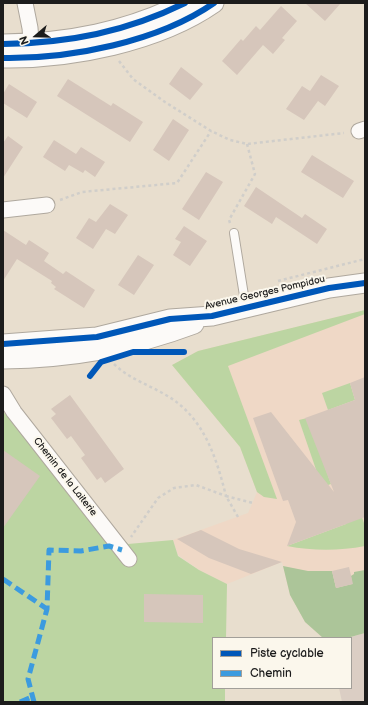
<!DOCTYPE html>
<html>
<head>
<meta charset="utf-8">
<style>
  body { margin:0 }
  #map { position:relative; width:368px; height:705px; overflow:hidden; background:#e8dece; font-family:"Balsamiq Sans",sans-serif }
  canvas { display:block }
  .frame { position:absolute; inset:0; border:4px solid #1c1c1c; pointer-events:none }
  .legend { position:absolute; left:212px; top:637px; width:140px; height:52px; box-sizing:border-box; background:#fbf7ec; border:1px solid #a29f99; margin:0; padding:5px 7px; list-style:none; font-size:12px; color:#1c1c1c }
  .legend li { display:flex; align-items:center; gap:8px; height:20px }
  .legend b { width:20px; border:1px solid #a29f99 }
  .north { position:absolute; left:16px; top:16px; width:40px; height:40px; -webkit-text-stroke:3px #fbf7ec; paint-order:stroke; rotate:250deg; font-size:11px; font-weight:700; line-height:16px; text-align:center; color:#1c1c1c }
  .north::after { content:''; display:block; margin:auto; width:14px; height:18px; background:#1c1c1c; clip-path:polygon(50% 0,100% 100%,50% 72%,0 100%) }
</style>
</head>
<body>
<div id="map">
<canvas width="368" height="705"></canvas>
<div class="frame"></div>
<ul class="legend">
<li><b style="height:5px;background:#0057b8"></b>Piste cyclable</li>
<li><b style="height:5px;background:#3c9bdf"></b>Chemin</li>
</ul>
<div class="north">N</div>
</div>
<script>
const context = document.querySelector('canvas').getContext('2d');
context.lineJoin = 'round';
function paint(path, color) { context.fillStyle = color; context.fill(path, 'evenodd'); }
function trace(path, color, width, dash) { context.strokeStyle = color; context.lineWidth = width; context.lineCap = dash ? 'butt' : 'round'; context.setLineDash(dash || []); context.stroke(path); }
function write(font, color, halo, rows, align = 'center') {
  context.font = font + ' "Balsamiq Sans",sans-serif'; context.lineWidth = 4; context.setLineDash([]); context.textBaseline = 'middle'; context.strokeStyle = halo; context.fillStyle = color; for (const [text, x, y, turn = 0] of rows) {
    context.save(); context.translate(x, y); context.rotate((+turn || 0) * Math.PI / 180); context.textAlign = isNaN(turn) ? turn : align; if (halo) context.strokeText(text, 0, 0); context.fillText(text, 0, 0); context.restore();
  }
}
paint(new Path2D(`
  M 365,310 L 365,633 L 347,638 L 323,638 L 305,622 L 290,595 L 282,562 L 227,584 L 199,570 L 178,555 L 173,540 L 248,513 L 257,492 L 240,447 L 172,365 L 198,351 Z`), '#efd8c6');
paint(new Path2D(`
  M 365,633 L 365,702 L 342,702 L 339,688 L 351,688 L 351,638 L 347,638 Z`), '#dbcec4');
paint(new Path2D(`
  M 365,310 L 365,314 L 228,366 L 277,499 L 264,497 L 257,492 L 240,447 L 172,365 L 198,351 Z
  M 350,383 L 355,400 L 328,410 L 322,393 Z
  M 3,412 L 9,417 L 128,544 L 173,540 L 178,556 L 199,570 L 227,584 L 226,638 L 213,638 L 213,688 L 225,688 L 225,702 L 3,702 Z
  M 307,418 L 331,484 L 322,487 L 299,420 Z
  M 359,508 L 365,526 L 365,546 C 339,551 313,551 287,546 L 346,524 L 342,514 Z`), '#bcd5a2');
paint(new Path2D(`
  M 283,566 L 308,571 L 332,571 L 336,588 L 352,584 L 351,576 L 354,574 L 354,572 L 365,570 L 365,633 L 347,638 L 323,638 L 305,622 L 290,595 Z`), '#acc599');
paint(new Path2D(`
  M 305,3 L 341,3 L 325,21 Z
  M 281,6 L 297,21 L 282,38 L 285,40 L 273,54 L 263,45 L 237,75 L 222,61 L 241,39 L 243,41 L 256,26 L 260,30 Z
  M 181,67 L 203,84 L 190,100 L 169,84 Z
  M 321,75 L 339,86 L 325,106 L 318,101 L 304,120 L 286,109 L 300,89 L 302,86 L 310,91 Z
  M 68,79 L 111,106 L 113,103 L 143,122 L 130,142 L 57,96 Z
  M 9,84 L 37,102 L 27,118 L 3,103 L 3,94 Z
  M 173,119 L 189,130 L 169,161 L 153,150 Z
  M 8,136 L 23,147 L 3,178 L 3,143 Z
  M 54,140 L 76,154 L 81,147 L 105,162 L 95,177 L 85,170 L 83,173 L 69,165 L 65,171 L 43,157 Z
  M 312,155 L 354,181 L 343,198 L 301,172 Z
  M 206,172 L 223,182 L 199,220 L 182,209 Z
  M 256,187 L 302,218 L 305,214 L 327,229 L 317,244 L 276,217 L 272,224 L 244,206 Z
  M 110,204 L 128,215 L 115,234 L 106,229 L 93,249 L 76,238 L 89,218 L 96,222 Z
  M 184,226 L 207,241 L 190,266 L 173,255 L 181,242 L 175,239 Z
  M 3,230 L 26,245 L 29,240 L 49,253 L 44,261 L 63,274 L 66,271 L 95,290 L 84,308 L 54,289 L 56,287 L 51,283 L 52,281 L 17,259 L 3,281 Z
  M 138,255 L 154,265 L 134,295 L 118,285 Z
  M 365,377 L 365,517 L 287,546 L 296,522 L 288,500 L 283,501 L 253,418 L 271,412 L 334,492 L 305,418 L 355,400 L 350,383 Z
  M 70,395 L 124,469 L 105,483 L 101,477 L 97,480 L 81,458 L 85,455 L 71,436 L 67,439 L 51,418 L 56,414 L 51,409 Z
  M 3,450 L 40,476 L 3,528 Z
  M 201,530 L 239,549 L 282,562 L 251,574 L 209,558 L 177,539 Z
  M 349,567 L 353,584 L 336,588 L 332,571 Z
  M 144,594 L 203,595 L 203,623 L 144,622 Z`), '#d6c6bb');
const service = new Path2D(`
  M 234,233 L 246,308`);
const minor = new Path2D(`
  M 25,3 L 30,28 L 32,53
  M 359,131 L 365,129
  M 3,210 L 47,205
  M 3,394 L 14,412 L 129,559`);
const tertiary = new Path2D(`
  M 3,44 C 69,43 126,32 185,3
  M 3,58 C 70,59 158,42 214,3
  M 3,344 L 97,337 L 170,319 L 212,316 L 329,288 L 365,283
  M 3,359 C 71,358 130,348 194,324`);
trace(service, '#afa89e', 10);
trace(minor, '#afa89e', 17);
trace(tertiary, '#afa89e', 21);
trace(new Path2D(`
  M 119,61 L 133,79 L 165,102 L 211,131 L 230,140 L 247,144 L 344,133
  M 60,200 L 82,192 L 177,183 L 211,131
  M 230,223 L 229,220 L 255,174 L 247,144
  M 278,281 L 365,259
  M 114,364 C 128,378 147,384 164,394 C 203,415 216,456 226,496 L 196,485 L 174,488 L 158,498 L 131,537
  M 238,517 L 226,496 L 253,503`), '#d0ceca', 2.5, [3, 3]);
trace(service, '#fcfaf8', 8);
trace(minor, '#fcfaf8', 15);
trace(tertiary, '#fcfaf8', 19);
trace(new Path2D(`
  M 3,579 L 47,609
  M 20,702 L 32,697
  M 34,702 L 28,679 L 47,609 L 49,550 L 81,551 L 109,546 L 122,550`), '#3c9bdf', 5, [10, 5]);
trace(new Path2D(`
  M 3,44 C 69,43 126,32 185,3
  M 3,58 C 70,59 158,42 214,3
  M 3,344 L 97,337 L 170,319 L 212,316 L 329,288 L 365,283
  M 90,376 L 101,362 L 133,352 L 184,352`), '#0057b8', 6);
write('10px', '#1c1c1c', '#fbf7ec', [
  ["Avenue Georges Pompidou",265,293,-13],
  ["Chemin de la Laiterie",65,477,52]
]);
</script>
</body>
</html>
